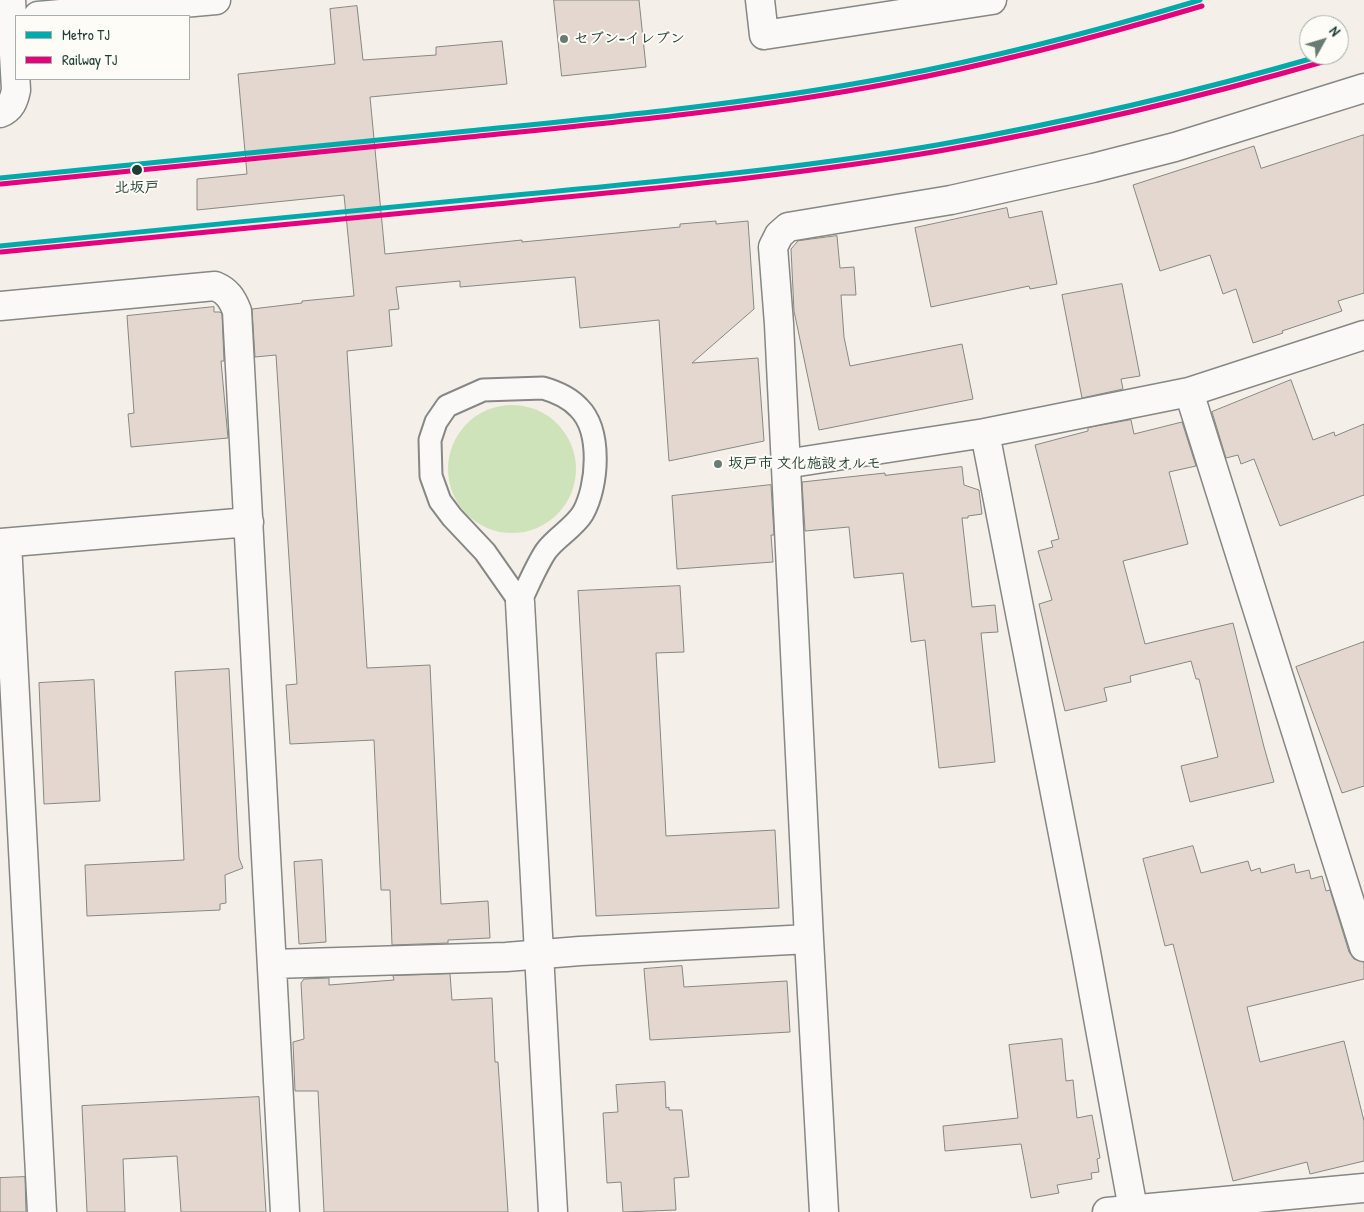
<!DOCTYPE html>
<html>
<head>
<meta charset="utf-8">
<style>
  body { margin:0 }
  #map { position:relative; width:1364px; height:1212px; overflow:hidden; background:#f5efea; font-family:"Patrick Hand",sans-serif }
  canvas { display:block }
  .legend { position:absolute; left:15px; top:15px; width:175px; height:65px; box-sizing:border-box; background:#fdfcf7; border:1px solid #a4b0a9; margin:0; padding:6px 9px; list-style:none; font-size:15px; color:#1f3d34 }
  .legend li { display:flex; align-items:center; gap:10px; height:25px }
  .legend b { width:25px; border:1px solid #a4b0a9 }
  .north { position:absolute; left:1299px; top:15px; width:50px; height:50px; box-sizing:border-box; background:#fdfcf7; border:1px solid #a4b0a9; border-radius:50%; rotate:51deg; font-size:14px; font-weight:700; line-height:20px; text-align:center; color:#1f3d34 }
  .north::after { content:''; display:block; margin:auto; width:18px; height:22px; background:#6a7b74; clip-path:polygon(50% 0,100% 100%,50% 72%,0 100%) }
</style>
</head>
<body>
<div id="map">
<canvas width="1364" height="1212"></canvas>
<ul class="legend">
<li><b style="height:6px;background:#01aaaa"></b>Metro TJ</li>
<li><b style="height:6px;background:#e5007d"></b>Railway TJ</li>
</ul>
<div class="north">N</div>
</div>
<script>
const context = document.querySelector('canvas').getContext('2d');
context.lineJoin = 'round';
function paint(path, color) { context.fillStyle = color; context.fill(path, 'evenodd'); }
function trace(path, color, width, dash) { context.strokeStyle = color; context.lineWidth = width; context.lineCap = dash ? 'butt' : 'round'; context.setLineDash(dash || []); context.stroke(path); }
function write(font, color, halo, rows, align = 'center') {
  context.font = font + ' "Patrick Hand","Klee One",sans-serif'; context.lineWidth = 4; context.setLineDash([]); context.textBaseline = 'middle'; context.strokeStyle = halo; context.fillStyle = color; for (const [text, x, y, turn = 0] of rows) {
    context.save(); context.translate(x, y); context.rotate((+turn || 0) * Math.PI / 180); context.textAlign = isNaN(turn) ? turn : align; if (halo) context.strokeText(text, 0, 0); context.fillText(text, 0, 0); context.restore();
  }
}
paint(new Path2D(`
  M448 469a64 64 0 1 1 128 0a64 64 0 1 1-128 0Z`), '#cfe3bb');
const building = new Path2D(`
  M 554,0 L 639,0 L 646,67 L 562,76 Z
  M 357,6 L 363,60 L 436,55 L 436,47 L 502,41 L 507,84 L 370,97 L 385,254 L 522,240 L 522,242 L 680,227 L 680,224 L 716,221 L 716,224 L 748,221 L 754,309 L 692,363 L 758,358 L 764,441 L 669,461 L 659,320 L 580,328 L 575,277 L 460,287 L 460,281 L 396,287 L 399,309 L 389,310 L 392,346 L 347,351 L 367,668 L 430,665 L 441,904 L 488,901 L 490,938 L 448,940 L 448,943 L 392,945 L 390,890 L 381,890 L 374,740 L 290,744 L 286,685 L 297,684 L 276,355 L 255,357 L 252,309 L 302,303 L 302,301 L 354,296 L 344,195 L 197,210 L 197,179 L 247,174 L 238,74 L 335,64 L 330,9 Z
  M 1364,135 L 1364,293 L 1338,301 L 1342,311 L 1282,331 L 1283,333 L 1253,343 L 1236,289 L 1223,294 L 1210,255 L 1160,271 L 1133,185 L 1254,146 L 1261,168 Z
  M 1007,208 L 1009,218 L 1042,211 L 1057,284 L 1030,289 L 1029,286 L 931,307 L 915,228 Z
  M 837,236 L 840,268 L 854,267 L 856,295 L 841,295 L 844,337 L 850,366 L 962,344 L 973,399 L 819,430 L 794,311 L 791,249 L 798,241 Z
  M 1122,284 L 1140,376 L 1121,379 L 1123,389 L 1082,398 L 1062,295 Z
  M 214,307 L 214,312 L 220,312 L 222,314 L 224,361 L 221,361 L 228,438 L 131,447 L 128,414 L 134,413 L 127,316 Z
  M 1291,380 L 1313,440 L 1334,432 L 1335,436 L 1364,424 L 1364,495 L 1280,526 L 1254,459 L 1241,464 L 1238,455 L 1226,458 L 1212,412 Z
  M 1131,420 L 1134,434 L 1182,422 L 1196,466 L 1169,472 L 1188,544 L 1123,561 L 1145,644 L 1233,623 L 1264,747 L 1274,782 L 1190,802 L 1181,766 L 1218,757 L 1199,679 L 1196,679 L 1191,661 L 1130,676 L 1131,682 L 1104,688 L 1107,701 L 1065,711 L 1039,604 L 1052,600 L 1038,551 L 1053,547 L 1051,541 L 1059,539 L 1035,445 L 1088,431 L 1088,428 Z
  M 962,467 L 964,485 L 979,490 L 982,514 L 968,516 L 968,518 L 962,518 L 972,607 L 995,605 L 998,632 L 981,633 L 995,762 L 939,768 L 925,640 L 911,642 L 903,573 L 854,578 L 849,527 L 805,531 L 802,482 L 885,473 L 885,475 Z
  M 771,485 L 774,535 L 771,535 L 773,562 L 677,569 L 672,496 Z
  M 680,586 L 684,652 L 656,653 L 666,836 L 775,830 L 779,908 L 596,916 L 578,591 Z
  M 1364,642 L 1364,786 L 1342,793 L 1296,667 Z
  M 229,669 L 239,858 L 243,868 L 225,875 L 226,903 L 220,904 L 220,910 L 87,916 L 85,865 L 184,860 L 175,672 Z
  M 94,680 L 100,801 L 44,804 L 39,683 Z
  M 1193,846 L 1201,873 L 1248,861 L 1251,871 L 1260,868 L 1261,873 L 1294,864 L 1296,873 L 1309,870 L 1311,879 L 1322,876 L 1326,891 L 1330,890 L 1349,952 L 1354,959 L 1364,962 L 1364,979 L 1247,1007 L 1260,1062 L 1344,1041 L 1364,1121 L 1364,1161 L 1310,1174 L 1307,1162 L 1233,1181 L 1173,944 L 1165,946 L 1143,859 Z
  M 322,860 L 326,942 L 299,944 L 294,862 Z
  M 682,966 L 684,987 L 787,981 L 790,1032 L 650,1040 L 644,969 Z
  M 450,974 L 452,1000 L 492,998 L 495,1062 L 498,1062 L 508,1212 L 324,1212 L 318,1091 L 295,1091 L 293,1042 L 304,1039 L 301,983 L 304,979 L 329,978 L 329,985 L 394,980 L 393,976 Z
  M 1062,1039 L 1066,1081 L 1073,1080 L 1077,1118 L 1092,1115 L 1100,1158 L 1097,1159 L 1099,1172 L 1091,1173 L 1092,1179 L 1057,1185 L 1059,1193 L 1031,1198 L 1021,1144 L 945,1151 L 943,1126 L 1018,1118 L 1009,1045 Z
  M 665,1082 L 666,1108 L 669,1107 L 669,1110 L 682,1110 L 689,1177 L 674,1178 L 676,1210 L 623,1212 L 621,1182 L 607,1183 L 603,1113 L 618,1112 L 616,1085 Z
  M 259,1097 L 266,1212 L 181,1212 L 177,1156 L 123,1159 L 125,1212 L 87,1212 L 82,1106 Z
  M 25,1177 L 26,1212 L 0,1212 L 0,1178 Z`);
paint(building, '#e3d7cf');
trace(building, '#858884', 1);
const service = new Path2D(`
  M 543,388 C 557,392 569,397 579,408 C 602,431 598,486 583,513 C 574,528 556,537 546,551 C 536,566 528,586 520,602 L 485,552 L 452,517 L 440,501 L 431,476 L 430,440 L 436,422 L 447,406 L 483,390 Z`);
const minor = new Path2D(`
  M 760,0 L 764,35 L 992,0
  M 38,16 L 216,0
  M 0,113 C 11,109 14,100 16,90 L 11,0
  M 0,306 L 215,286 C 227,291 232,298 237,311 L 285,1212
  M 1189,392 L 1364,947
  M 785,464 L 985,433
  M 0,543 L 249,522
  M 7,543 L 42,1212
  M 272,964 L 506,957 L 580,951 L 809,939
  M 1133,1209 L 1086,952 L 985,433 L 1189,392 L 1364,335
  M 824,1212 L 809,939 L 779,324 L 773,247 L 779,235 L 788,227 L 951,200 L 1093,168 L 1175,147 L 1364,88
  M 1107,1212 L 1364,1188`);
const tertiary = new Path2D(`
  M 520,602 L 553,1212`);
trace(service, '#858884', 25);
trace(minor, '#858884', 31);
trace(tertiary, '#858884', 31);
trace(service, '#faf9f7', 21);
trace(minor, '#faf9f7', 28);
trace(tertiary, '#faf9f7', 28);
trace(new Path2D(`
  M 1,184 C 157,168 313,153 469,137 C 609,123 749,110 887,84 C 994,64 1098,37 1202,6
  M 1,252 C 166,236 332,220 497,204 C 644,189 793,176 939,151 C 1070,128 1198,98 1326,61`), '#e5007d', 5);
trace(new Path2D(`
  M 0,178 C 156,162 312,147 468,131 C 608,117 748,104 886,78 C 992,58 1097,31 1200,0
  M 0,246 C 165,229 331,213 496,197 C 643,183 791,170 937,145 C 1068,122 1196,92 1324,55`), '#01aaaa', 5);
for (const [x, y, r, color] of [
  [564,39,5,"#6a7b74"],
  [137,170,6,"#1f3d34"],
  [718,464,5,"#6a7b74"]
]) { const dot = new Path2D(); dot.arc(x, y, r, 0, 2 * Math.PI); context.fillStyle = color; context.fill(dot); trace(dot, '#fdfcf7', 2); }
write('bold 15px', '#1f3d34', '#fdfcf7', [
  ["セブン-イレブン",574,39],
  ["坂戸市 文化施設オルモ",728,464]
], 'left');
write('bold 15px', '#1f3d34', '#fdfcf7', [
  ["北坂戸",137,188]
]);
</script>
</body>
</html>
